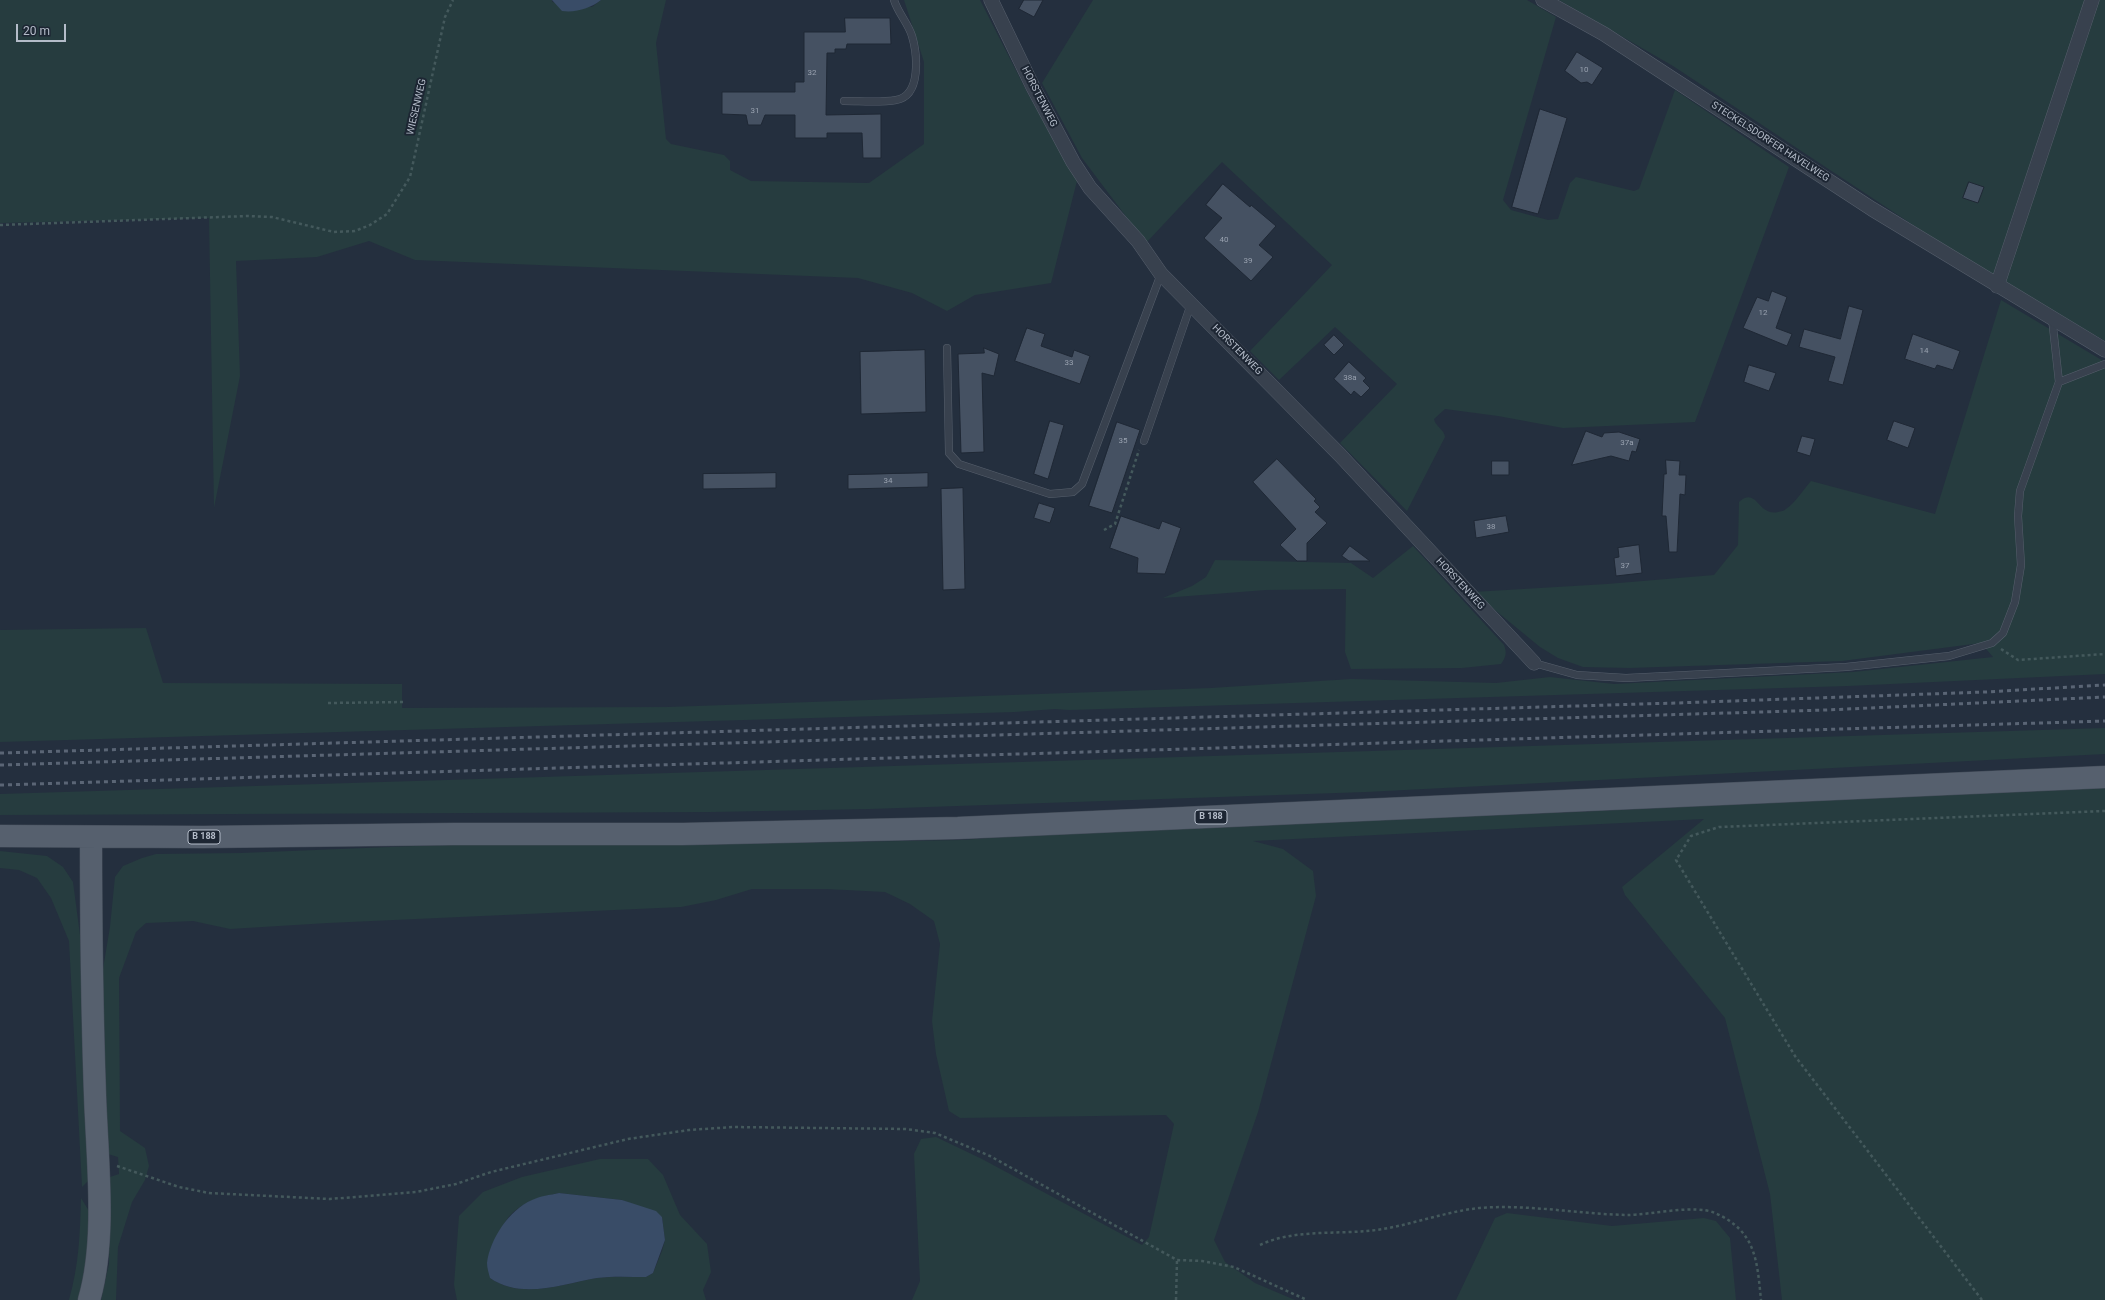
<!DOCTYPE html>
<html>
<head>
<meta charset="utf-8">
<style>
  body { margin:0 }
  #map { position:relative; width:2105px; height:1300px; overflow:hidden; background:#242f3e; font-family:Roboto,sans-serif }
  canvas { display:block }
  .scale { position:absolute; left:16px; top:24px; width:50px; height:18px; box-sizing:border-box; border:2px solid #b4bcc9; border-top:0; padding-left:5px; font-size:12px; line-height:14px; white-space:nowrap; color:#b4bcc9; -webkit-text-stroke:3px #1d2633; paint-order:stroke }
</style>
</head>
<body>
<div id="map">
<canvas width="2105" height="1300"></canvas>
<div class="scale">20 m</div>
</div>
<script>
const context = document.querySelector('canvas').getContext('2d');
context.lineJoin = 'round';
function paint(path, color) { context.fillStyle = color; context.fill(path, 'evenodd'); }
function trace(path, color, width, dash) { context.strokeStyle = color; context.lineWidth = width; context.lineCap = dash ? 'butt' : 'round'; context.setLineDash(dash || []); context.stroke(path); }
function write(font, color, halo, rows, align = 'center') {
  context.font = font + ' Roboto,sans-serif'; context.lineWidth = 4; context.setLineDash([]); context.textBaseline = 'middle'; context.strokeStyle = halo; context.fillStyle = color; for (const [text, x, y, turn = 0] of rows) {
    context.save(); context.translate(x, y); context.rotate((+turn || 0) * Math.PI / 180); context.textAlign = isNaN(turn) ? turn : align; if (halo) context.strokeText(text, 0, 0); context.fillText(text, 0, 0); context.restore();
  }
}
paint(new Path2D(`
  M 0,0 L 552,0 L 552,2 L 592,7 L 601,0 L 666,0 L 656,43 L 666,139 L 671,144 L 724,155 L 730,161 L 730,170 L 751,181 L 869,183 L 924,144 L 924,62 L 904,0 L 980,0 L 1028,94 L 1077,181 L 1051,283 L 975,295 L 947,311 L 912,293 L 858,278 L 415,260 L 369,241 L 317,257 L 236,261 L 240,376 L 214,508 L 209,218 L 0,223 Z
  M 1093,0 L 1527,0 L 1556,17 L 1503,200 L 1511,210 L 1548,220 L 1558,219 L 1570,183 L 1576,177 L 1634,191 L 1639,189 L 1675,90 L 1789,167 L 1695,422 L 1563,428 L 1498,416 L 1445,409 L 1434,419 C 1435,426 1444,429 1445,437 L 1407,511 L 1340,443 L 1397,384 L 1335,327 L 1279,380 L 1250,351 L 1332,265 L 1222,162 L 1146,243 L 1082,158 L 1042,83 Z
  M 1559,0 L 2105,0 L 2105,341 L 1981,270 L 1673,66 Z
  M 2001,300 L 2105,362 L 2105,674 L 1848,686 L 1069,710 L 1055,709 L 1015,712 L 0,742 L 0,630 L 146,628 L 163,683 L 402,684 L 402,708 L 668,707 L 1211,688 L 1351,679 L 1496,683 L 1550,677 L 1614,684 L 1853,672 L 1993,657 L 1981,643 L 1842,661 L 1629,668 L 1583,667 L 1558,658 L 1540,647 L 1473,592 L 1607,584 L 1714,575 L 1738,545 L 1739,502 C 1757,486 1758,517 1778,512 C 1781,511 1784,511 1786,509 C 1796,502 1803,490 1811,481 L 1935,514 Z
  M 1413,546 L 1504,645 C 1507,653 1506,657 1501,664 L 1462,668 L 1351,669 L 1345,652 L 1346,589 L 1266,590 L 1163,598 L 1192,586 L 1206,577 L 1215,560 L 1351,563 L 1373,578 Z
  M 2105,728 L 2105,754 L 1366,792 L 870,809 L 711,812 L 0,815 L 0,794 Z
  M 2105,786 L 2105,1300 L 1782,1300 L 1770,1194 L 1725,1018 L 1625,895 L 1622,887 L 1704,819 L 1253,841 L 1283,849 L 1313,871 L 1316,896 L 1258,1112 L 1214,1240 L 1225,1262 L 1255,1283 L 1295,1300 L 912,1300 L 920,1281 L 914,1154 L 921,1139 L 936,1137 L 982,1159 L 1142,1245 L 1149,1237 L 1174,1124 L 1166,1115 L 960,1118 L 949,1111 L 936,1054 L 932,1021 L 940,944 L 934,921 L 910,904 L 885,892 L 826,889 L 752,889 L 716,900 L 681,907 L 328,923 L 230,929 L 193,921 L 146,923 L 136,932 L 119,978 L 120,1131 L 145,1148 L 149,1166 L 145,1180 L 132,1202 L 118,1247 L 116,1300 L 101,1300 L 109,1264 L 110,1177 L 119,1174 L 118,1157 L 108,1154 L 102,975 L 110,927 L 115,877 L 123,866 L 142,858 L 156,854 L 241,853 L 489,843 L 720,844 L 961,840 L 1072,832 L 1576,812 Z
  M 0,851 L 47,856 L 63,867 L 73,882 L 80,935 L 90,1179 L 82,1187 L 69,941 L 51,898 L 37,878 L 19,870 L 0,868 Z
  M 600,1159 L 648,1159 L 663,1175 L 680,1215 L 707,1244 L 711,1272 L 703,1290 L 706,1300 L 457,1300 L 454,1285 L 459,1216 L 483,1192 L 522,1177 ZM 559,1193 L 622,1200 L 662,1217 L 665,1240 L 662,1251 L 653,1273 L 646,1277 C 630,1277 613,1276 597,1278 C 562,1284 522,1300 490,1278 C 493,1264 498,1236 504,1224 C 515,1204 539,1197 559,1193 Z
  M 81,1198 L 89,1211 L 87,1253 L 79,1300 L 69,1300 C 79,1264 80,1235 81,1198 Z
  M 1507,1213 L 1612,1226 L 1704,1218 L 1716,1221 L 1730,1238 L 1736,1300 L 1456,1300 L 1495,1218 Z`), '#263c3f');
paint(new Path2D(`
  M 552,0 L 601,0 C 591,8 576,13 562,11 Z
  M 559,1193 L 622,1200 L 656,1211 L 662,1217 L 665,1240 L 653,1273 L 646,1277 C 630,1277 613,1276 597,1278 C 562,1284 522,1300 490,1278 C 489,1274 487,1268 487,1263 C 490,1239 509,1210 532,1200 C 540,1196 550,1195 559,1193 Z`), '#394c67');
const building = new Path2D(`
  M 1024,0 L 1043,0 L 1034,17 L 1019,9 Z
  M 845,18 L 890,18 L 891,44 L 847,44 L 846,49 L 835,49 L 835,53 L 827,53 L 826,115 L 881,114 L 881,158 L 863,158 L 862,133 L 827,133 L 827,138 L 795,138 L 795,115 L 765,115 L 761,125 L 748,125 L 746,115 L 722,114 L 722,92 L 795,92 L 795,82 L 804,82 L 804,32 L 845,32 Z
  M 1577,52 L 1603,68 L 1592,85 L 1587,82 L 1581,83 L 1565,71 Z
  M 1540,109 L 1567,118 L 1538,214 L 1512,207 Z
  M 1969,182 L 1984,187 L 1978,203 L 1963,198 Z
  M 1223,184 L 1250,207 L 1251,205 L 1276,226 L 1259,245 L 1273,257 L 1251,281 L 1204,238 L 1222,218 L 1206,205 Z
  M 1772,291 L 1787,297 L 1776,328 L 1792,334 L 1787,346 L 1743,328 L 1757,297 L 1768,301 Z
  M 1849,306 L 1863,310 L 1843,385 L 1828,381 L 1835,357 L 1799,347 L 1804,329 L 1840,339 Z
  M 1027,328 L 1045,334 L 1041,346 L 1072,357 L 1074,350 L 1090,356 L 1080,384 L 1015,361 Z
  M 1913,334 L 1960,351 L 1953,370 L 1937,365 L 1935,369 L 1905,359 Z
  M 1334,335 L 1344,345 L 1334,355 L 1324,345 Z
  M 984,348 L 999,354 L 994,376 L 982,373 L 984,452 L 961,453 L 958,354 L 984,353 Z
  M 925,350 L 926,412 L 861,414 L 860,352 Z
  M 1349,362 L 1366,378 L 1363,381 L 1370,388 L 1361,397 L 1354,391 L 1351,395 L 1334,379 Z
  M 1749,365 L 1776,373 L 1769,391 L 1744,382 Z
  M 1050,421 L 1064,425 L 1048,479 L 1034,474 Z
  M 1894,421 L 1915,428 L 1908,448 L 1887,440 Z
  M 1117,422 L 1140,430 L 1112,513 L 1089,506 Z
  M 1586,431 L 1602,437 L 1604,433 L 1619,432 L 1640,439 L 1636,452 L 1632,451 L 1629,461 L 1611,456 L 1572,465 Z
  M 1802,436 L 1815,439 L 1810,456 L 1797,452 Z
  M 1277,459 L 1316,499 L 1314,501 L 1320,507 L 1315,512 L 1327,523 L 1307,543 L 1307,561 L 1297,561 L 1280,545 L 1296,529 L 1253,482 Z
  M 1666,460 L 1680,461 L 1679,475 L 1686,475 L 1685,495 L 1680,494 L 1677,552 L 1669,552 L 1666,516 L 1662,516 L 1664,474 L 1666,474 Z
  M 1492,461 L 1509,461 L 1509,475 L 1492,475 Z
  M 776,473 L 776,488 L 703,489 L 703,474 Z
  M 928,473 L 928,487 L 848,489 L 848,475 Z
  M 963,488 L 965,589 L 943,590 L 941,489 Z
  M 1039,503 L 1055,508 L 1050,523 L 1034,518 Z
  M 1121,516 L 1159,529 L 1162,521 L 1181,528 L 1165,574 L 1137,573 L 1138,558 L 1110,548 Z
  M 1506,516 L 1509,532 L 1476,538 L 1474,521 Z
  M 1639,545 L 1642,573 L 1616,576 L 1614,558 L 1619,557 L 1618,548 Z
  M 1350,546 L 1370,561 L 1349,561 L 1342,556 Z`);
paint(building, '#455162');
trace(building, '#1f2835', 1);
const service = new Path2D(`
  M 844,101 C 861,101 880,103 896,100 C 922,96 917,53 912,36 C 908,23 898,13 894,0
  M 947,348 L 949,453 L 959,464 L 1050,494 L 1073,492 L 1082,484 L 1161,274
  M 2059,382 L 2105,364
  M 1144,441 L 1191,304
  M 1534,663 L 1577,675 L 1626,678 L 1846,667 L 1949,656 L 1992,643 L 2003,633 L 2015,602 L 2021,565 L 2018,516 L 2020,491 L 2059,382 L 2052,318`);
const minor = new Path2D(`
  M 991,0 L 1033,87 L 1073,162 L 1090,188 L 1138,241 L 1161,274 L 1340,455 L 1534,663
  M 1543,0 L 1604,34 L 1872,209 L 2105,350
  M 1997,286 L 2092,0`);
const primary = new Path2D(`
  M 0,836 L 203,837 L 453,834 L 683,834 L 958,828 L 2105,777
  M 89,1300 C 107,1239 97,1158 95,1095 C 92,1009 91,923 91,837`);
trace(service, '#565f6c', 8);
trace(minor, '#565f6c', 15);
trace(primary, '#414a57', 23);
trace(new Path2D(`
  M 0,225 L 248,216 L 272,217 L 334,232 L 355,231 L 370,225 L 387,214 L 410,177 L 445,17 L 453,0
  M 1104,530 L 1115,524 L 1139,450
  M 2001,649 L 2018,660 L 2105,654
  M 328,703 L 405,702
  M 117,1166 L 179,1187 L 209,1193 L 330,1199 L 416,1192 L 456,1184 L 491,1172 L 628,1139 L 689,1130 L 733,1127 L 906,1129 L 935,1133 L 990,1156 L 1177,1260 L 1202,1261 L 1234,1267 L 1307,1300
  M 1260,1245 C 1291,1230 1332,1234 1367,1231 C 1404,1228 1442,1212 1479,1208 C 1528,1204 1578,1214 1627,1215 C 1650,1215 1695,1204 1715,1213 C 1756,1231 1757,1260 1761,1300
  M 1176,1300 L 1177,1260
  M 1982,1300 L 1795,1056 L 1676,860 L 1691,836 L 1719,827 L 2105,811`), '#44595c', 2.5, [3, 3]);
trace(service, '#38414e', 7);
trace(minor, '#38414e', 14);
trace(primary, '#56606e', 22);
trace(new Path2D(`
  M 0,753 L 1676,703 L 1985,692 L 2105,685
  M 0,765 L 1827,710 L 2105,697
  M 0,785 L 2105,721`), '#5a6575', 3, [4, 4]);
write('8px', '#98a1af', null, [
  ["10",1584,70],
  ["32",812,73],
  ["31",755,111],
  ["40",1224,240],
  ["39",1248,261],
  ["12",1763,313],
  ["14",1924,351],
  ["33",1069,363],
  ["38a",1350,378],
  ["35",1123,441],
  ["37a",1627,443],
  ["34",888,481],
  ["38",1491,527],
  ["37",1625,566]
]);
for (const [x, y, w] of [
  [1211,817,32],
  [204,837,32]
]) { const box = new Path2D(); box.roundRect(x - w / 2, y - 7, w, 14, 3); context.fillStyle = '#1d2633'; context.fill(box); trace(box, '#b4bcc9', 1); }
write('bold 9px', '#b4bcc9', null, [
  ["B 188",1211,817],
  ["B 188",204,837]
]);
write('10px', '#b4bcc9', '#1d2633', [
  ["HORSTENWEG",1039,97,63],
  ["WIESENWEG",417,107,-77],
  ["STECKELSDORFER HAVELWEG",1770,142,33],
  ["HORSTENWEG",1237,350,45],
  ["HORSTENWEG",1460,584,47]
]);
</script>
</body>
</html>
